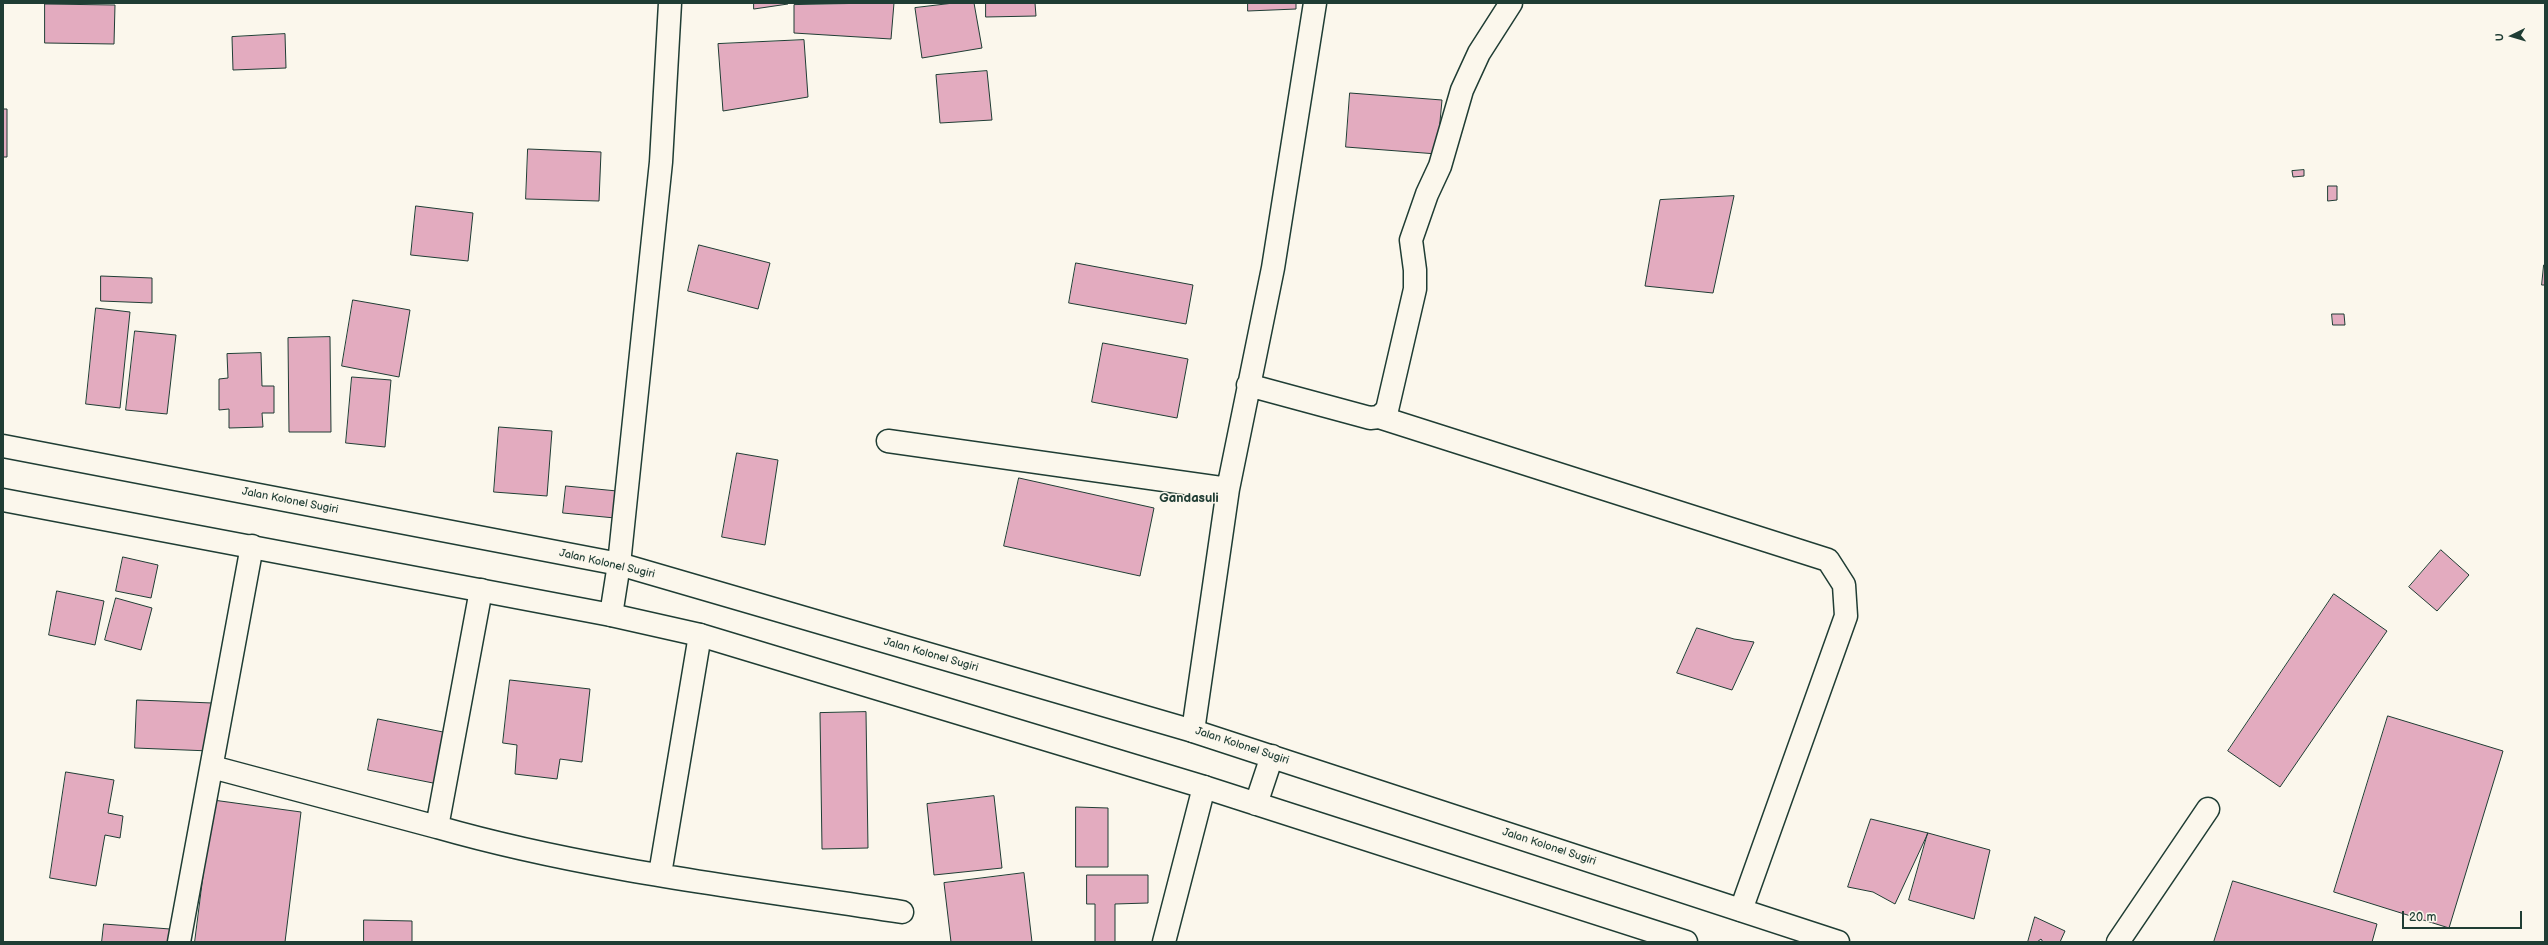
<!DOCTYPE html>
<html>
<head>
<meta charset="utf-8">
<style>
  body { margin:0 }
  #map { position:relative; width:2548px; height:945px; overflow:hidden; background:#fbf7ec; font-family:"Balsamiq Sans",sans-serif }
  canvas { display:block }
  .frame { position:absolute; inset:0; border:4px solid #1f3d34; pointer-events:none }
  .north { position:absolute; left:2492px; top:16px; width:40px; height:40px; -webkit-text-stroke:3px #fbf7ec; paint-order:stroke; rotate:265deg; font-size:11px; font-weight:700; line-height:16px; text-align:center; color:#1f3d34 }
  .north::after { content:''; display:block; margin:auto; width:14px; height:18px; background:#1f3d34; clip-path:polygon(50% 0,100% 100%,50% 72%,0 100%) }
  .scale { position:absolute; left:2402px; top:911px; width:120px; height:18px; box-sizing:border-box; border:2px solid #1f3d34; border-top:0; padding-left:5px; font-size:12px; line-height:14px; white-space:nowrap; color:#1f3d34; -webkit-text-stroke:3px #fbf7ec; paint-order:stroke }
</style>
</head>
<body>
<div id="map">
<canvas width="2548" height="945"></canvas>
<div class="frame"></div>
<div class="north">U</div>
<div class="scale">20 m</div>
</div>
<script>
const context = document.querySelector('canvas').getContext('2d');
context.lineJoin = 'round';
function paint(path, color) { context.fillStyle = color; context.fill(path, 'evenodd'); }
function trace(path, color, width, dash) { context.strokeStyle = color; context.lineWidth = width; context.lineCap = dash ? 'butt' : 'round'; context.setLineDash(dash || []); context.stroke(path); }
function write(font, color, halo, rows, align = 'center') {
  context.font = font + ' "Balsamiq Sans",sans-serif'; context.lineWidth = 3; context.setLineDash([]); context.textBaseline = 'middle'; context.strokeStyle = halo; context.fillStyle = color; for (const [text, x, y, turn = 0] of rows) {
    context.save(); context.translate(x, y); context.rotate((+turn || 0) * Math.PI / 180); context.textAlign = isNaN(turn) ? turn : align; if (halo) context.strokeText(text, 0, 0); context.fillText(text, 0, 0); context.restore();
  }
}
const building = new Path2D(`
  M 754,3 L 788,3 L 788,4 L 754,9 Z
  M 894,3 L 891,39 L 794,33 L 794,5 Z
  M 954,3 L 974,3 L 982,48 L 922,58 L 915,8 Z
  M 986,3 L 1035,3 L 1036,16 L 986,17 Z
  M 1248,3 L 1296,3 L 1296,9 L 1248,11 Z
  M 45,4 L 115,5 L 114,44 L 45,43 Z
  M 285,34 L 286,68 L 233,70 L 232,37 Z
  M 804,40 L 808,97 L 723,111 L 718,44 Z
  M 987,71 L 992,120 L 940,123 L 936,75 Z
  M 1350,93 L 1442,100 L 1437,154 L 1346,147 Z
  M 3,109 L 7,109 L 7,157 L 3,157 Z
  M 528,149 L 601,152 L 599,201 L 526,199 Z
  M 2304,170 L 2304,176 L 2293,177 L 2292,171 Z
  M 2328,186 L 2337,186 L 2337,200 L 2328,201 Z
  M 1734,196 L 1713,293 L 1645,286 L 1660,200 Z
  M 416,206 L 473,213 L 468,261 L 411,255 Z
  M 699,245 L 770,263 L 758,309 L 688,291 Z
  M 1076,263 L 1193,285 L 1186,324 L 1069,303 Z
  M 2544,265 L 2545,265 L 2545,285 L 2542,285 Z
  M 101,276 L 152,278 L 152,303 L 101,301 Z
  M 353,300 L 410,310 L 399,377 L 342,366 Z
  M 96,308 L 130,312 L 120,408 L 86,404 Z
  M 2332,314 L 2344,314 L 2345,325 L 2333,325 Z
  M 135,331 L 176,335 L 167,414 L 126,410 Z
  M 330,337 L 331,432 L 289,432 L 288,338 Z
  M 1103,343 L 1188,359 L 1177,418 L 1092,402 Z
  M 261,353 L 262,386 L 274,386 L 274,413 L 262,413 L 263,427 L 229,428 L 229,409 L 219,410 L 219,379 L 228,378 L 227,354 Z
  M 352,377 L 391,380 L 385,447 L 346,443 Z
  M 499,427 L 552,431 L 547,496 L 494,492 Z
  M 737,453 L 778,460 L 765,545 L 722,537 Z
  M 1019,478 L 1154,508 L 1140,576 L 1004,546 Z
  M 566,486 L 617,491 L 615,518 L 563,513 Z
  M 2441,550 L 2469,575 L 2437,611 L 2409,587 Z
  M 123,557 L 158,565 L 151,598 L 116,591 Z
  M 57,591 L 104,601 L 95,645 L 49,635 Z
  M 2334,594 L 2387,631 L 2280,787 L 2228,751 Z
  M 116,598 L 152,608 L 141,650 L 105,640 Z
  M 1697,628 L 1734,639 L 1754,642 L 1732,690 L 1677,673 Z
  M 510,680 L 590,689 L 582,762 L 560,759 L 557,779 L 515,774 L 517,745 L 503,743 Z
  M 137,700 L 212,703 L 210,751 L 135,748 Z
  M 866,712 L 868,848 L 822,849 L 820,713 Z
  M 2388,716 L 2503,751 L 2449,928 L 2334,892 Z
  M 378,719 L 448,733 L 438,784 L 368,770 Z
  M 66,772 L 114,780 L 108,813 L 123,816 L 120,838 L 105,835 L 96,886 L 50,878 Z
  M 994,796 L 1002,868 L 934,875 L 927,804 Z
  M 213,800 L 301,812 L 285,942 L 195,942 Z
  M 1076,807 L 1108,808 L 1108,867 L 1076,867 Z
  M 1871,819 L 1928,833 L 1895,904 L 1873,892 L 1848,887 Z
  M 1928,833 L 1990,850 L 1974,919 L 1909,900 Z
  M 1024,873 L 1032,942 L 951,942 L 944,883 Z
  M 1087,875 L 1148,875 L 1148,903 L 1115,904 L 1115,942 L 1095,942 L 1095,904 L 1087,904 Z
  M 2233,881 L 2377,924 L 2372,942 L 2214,942 Z
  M 2035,917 L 2065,931 L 2060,942 L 2043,942 L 2041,939 L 2037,942 L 2028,942 Z
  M 364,920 L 412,921 L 412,942 L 364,942 Z
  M 104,924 L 170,929 L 170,942 L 102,942 Z`);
paint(building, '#e3abbf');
trace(building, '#1f3d34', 1);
const street = new Path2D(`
  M 1248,385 L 1370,418 L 1379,417 L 1387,410 L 1415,289 L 1415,270 L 1411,240 L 1427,194 L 1440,166 L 1462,90 L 1479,53 L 1511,3
  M 1379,417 L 1828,560 L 1844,585 L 1846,616 L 1741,910
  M 888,441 L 1228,489
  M 481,590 L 437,827 C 587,870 747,888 902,912
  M 1193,731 L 1228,489 L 1273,268 L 1315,3
  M 212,767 L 437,827
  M 660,874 L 700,635
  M 179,942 L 252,546
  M 1164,942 L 1204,787
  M 2118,942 L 2208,809`);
const secondary = new Path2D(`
  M 611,615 L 619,564 L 661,162 L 670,3`);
const primary = new Path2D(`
  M 3,446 L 619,564 L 1193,731 L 1838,942
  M 3,500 L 611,615 L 700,635 L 1204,787 L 1686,942
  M 1256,804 L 1272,756`);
trace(street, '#1f3d34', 25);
trace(secondary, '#1f3d34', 25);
trace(primary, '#1f3d34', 25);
trace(street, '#fbf7ec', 22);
trace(secondary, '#fbf7ec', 22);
trace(primary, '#fbf7ec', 22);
write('11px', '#1f3d34', '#fbf7ec', [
  ["Jalan Kolonel Sugiri",290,501,11],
  ["Jalan Kolonel Sugiri",607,564,13],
  ["Jalan Kolonel Sugiri",931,655,16],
  ["Jalan Kolonel Sugiri",1242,746,18],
  ["Jalan Kolonel Sugiri",1549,847,18]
]);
write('bold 13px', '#1f3d34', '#fbf7ec', [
  ["Gandasuli",1189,499]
]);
</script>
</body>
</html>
